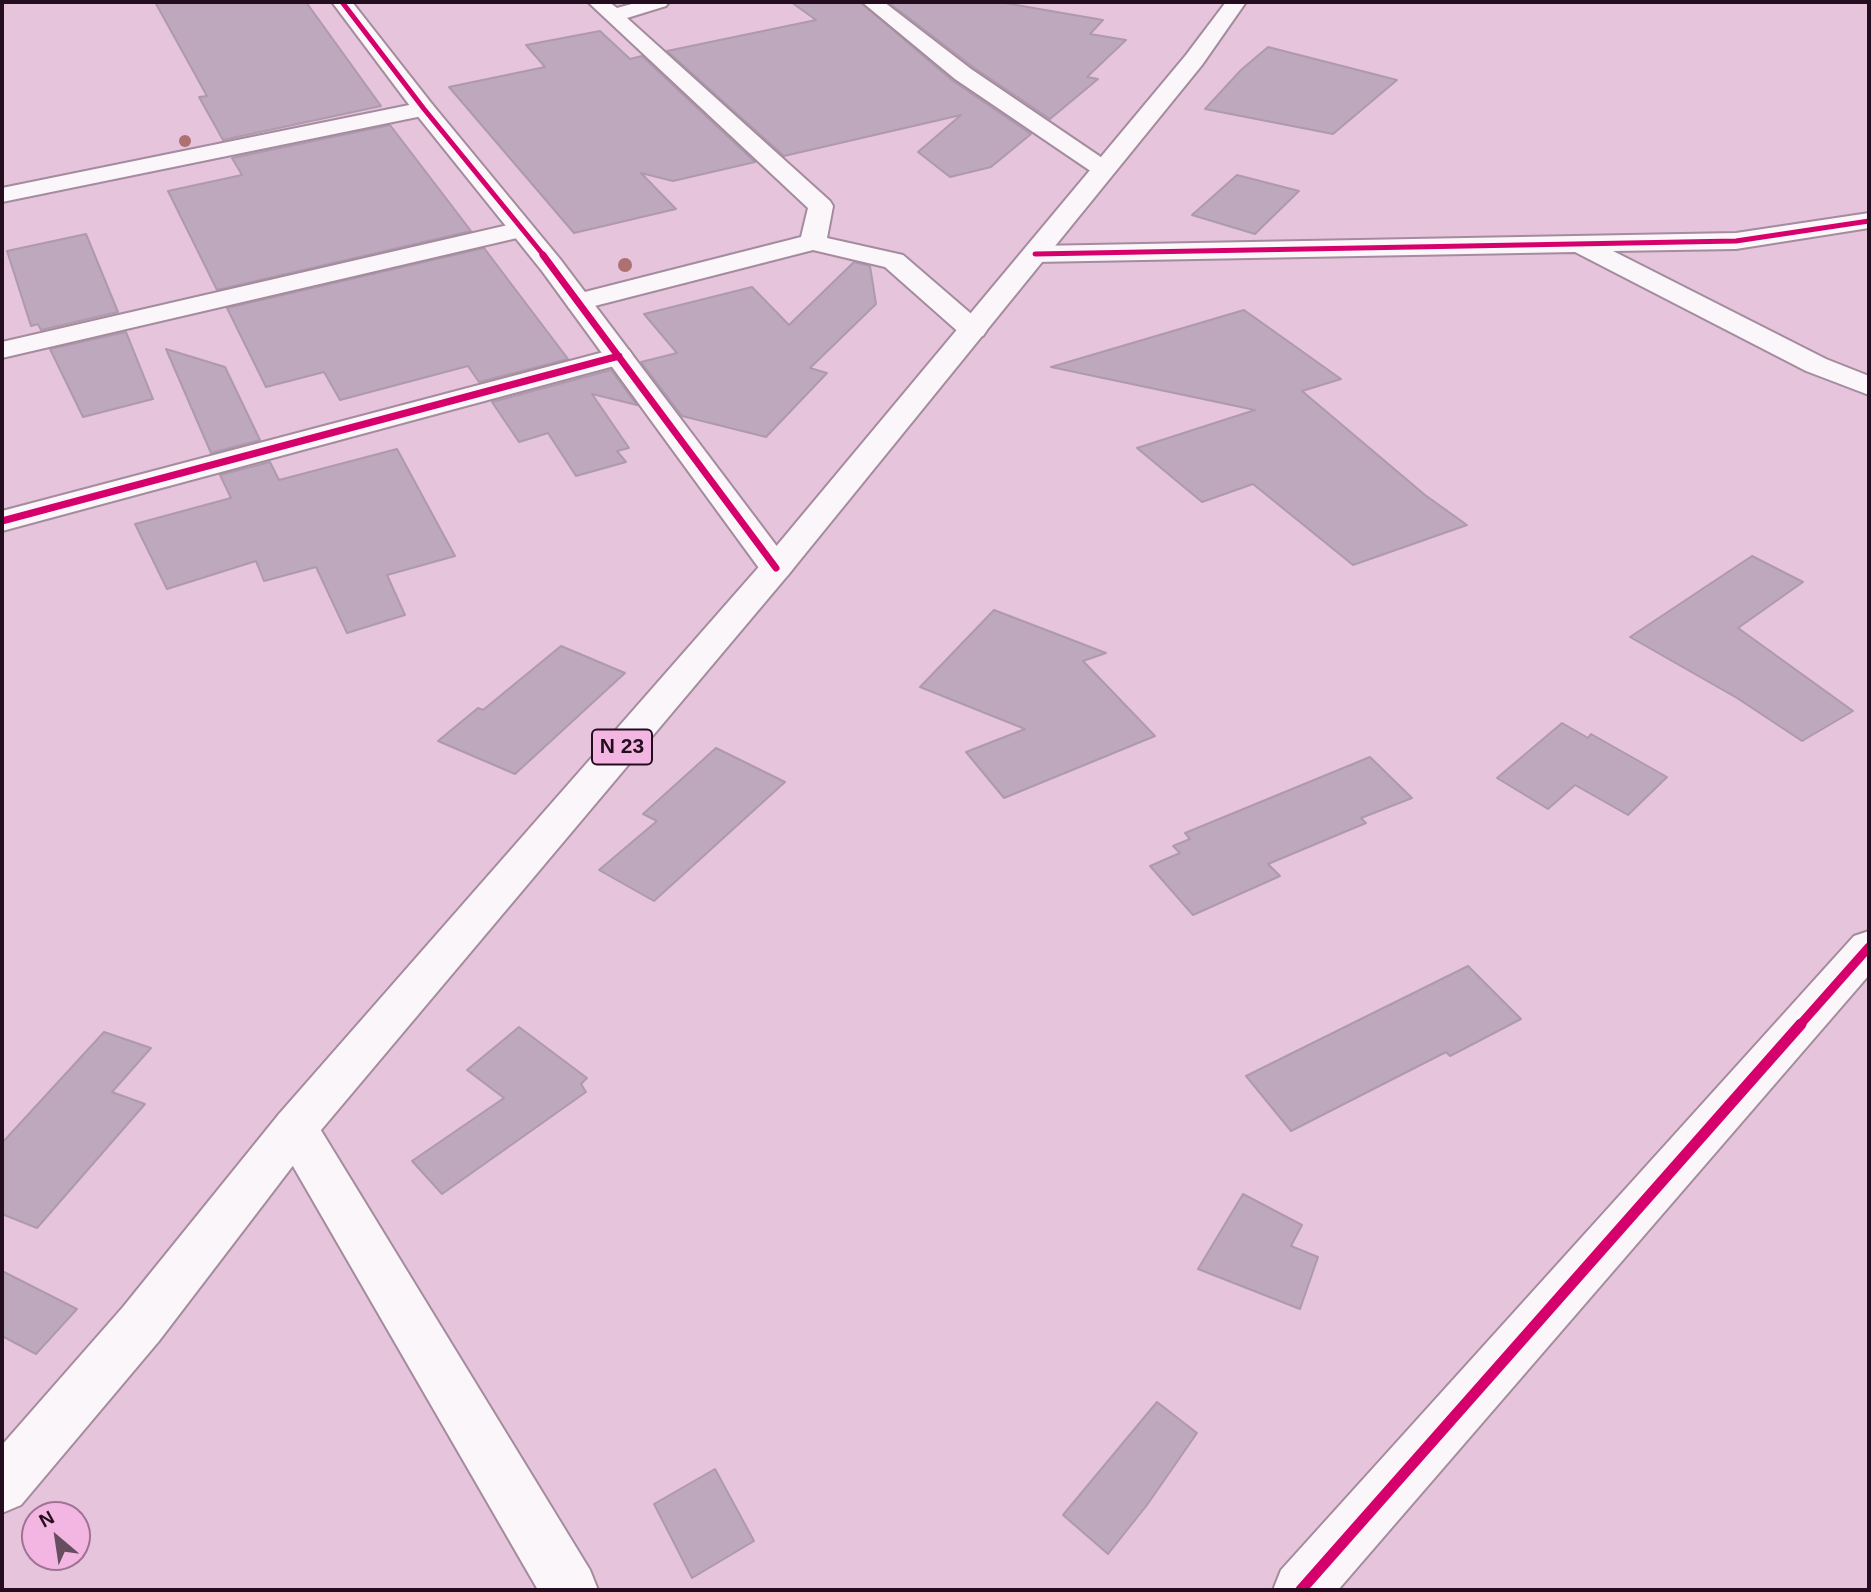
<!DOCTYPE html>
<html>
<head>
<meta charset="utf-8">
<style>
  body { margin:0 }
  #map { position:relative; width:1871px; height:1592px; overflow:hidden; background:#e5c4dc; font-family:Arial,sans-serif }
  canvas { display:block }
  .frame { position:absolute; inset:0; border:4px solid #230d1e; pointer-events:none }
  .north { position:absolute; left:21px; top:1501px; width:70px; height:70px; box-sizing:border-box; background:#f3b6e2; border:2px solid #a07294; border-radius:50%; rotate:331deg; font-size:19px; font-weight:700; line-height:28px; text-align:center; color:#230d1e }
  .north::after { content:''; display:block; margin:auto; width:24px; height:32px; background:#674d60; clip-path:polygon(50% 0,100% 100%,50% 72%,0 100%) }
</style>
</head>
<body>
<div id="map">
<canvas width="1871" height="1592"></canvas>
<div class="frame"></div>
<div class="north">N</div>
</div>
<script>
const context = document.querySelector('canvas').getContext('2d');
context.lineJoin = 'round';
function paint(path, color) { context.fillStyle = color; context.fill(path, 'evenodd'); }
function trace(path, color, width, dash) { context.strokeStyle = color; context.lineWidth = width; context.lineCap = dash ? 'butt' : 'round'; context.setLineDash(dash || []); context.stroke(path); }
function write(font, color, halo, rows, align = 'center') {
  context.font = font + ' Arial,sans-serif'; context.lineWidth = 7; context.setLineDash([]); context.textBaseline = 'middle'; context.strokeStyle = halo; context.fillStyle = color; for (const [text, x, y, turn = 0] of rows) {
    context.save(); context.translate(x, y); context.rotate((+turn || 0) * Math.PI / 180); context.textAlign = isNaN(turn) ? turn : align; if (halo) context.strokeText(text, 0, 0); context.fillText(text, 0, 0); context.restore();
  }
}
const building = new Path2D(`
  M 155,2 L 306,2 L 381,106 L 223,140 L 199,97 L 207,96 Z
  M 791,2 L 860,2 L 953,81 L 1031,134 L 991,167 L 950,177 L 918,152 L 961,115 L 784,156 L 667,51 L 816,20 Z
  M 888,2 L 999,2 L 1103,20 L 1090,34 L 1126,40 L 1087,77 L 1098,79 L 1050,119 L 973,67 Z
  M 600,31 L 630,59 L 642,56 L 755,162 L 673,181 L 641,173 L 676,209 L 574,233 L 449,87 L 545,67 L 526,45 Z
  M 1268,47 L 1397,80 L 1333,134 L 1205,109 L 1241,70 Z
  M 390,125 L 471,231 L 217,290 L 168,191 L 242,175 L 232,158 Z
  M 1237,175 L 1299,191 L 1255,234 L 1192,215 Z
  M 86,234 L 118,312 L 41,330 L 38,324 L 31,326 L 7,251 Z
  M 484,248 L 568,359 L 479,382 L 468,366 L 340,400 L 324,372 L 266,387 L 227,308 Z
  M 854,262 L 870,266 L 876,304 L 810,368 L 827,373 L 766,437 L 682,416 L 641,362 L 677,353 L 644,314 L 752,287 L 789,325 Z
  M 1244,310 L 1341,379 L 1302,391 L 1425,495 L 1467,525 L 1353,565 L 1253,484 L 1202,502 L 1137,448 L 1255,410 L 1051,367 Z
  M 126,332 L 153,399 L 83,417 L 50,349 Z
  M 166,349 L 225,367 L 260,440 L 211,453 Z
  M 611,370 L 637,405 L 592,394 L 629,448 L 617,451 L 626,462 L 576,476 L 548,433 L 519,442 L 492,402 Z
  M 397,449 L 455,556 L 387,575 L 405,615 L 347,633 L 316,567 L 264,581 L 256,561 L 167,589 L 135,524 L 231,498 L 220,475 L 270,462 L 279,480 Z
  M 1752,556 L 1803,582 L 1738,628 L 1853,711 L 1802,741 L 1737,698 L 1630,637 Z
  M 994,610 L 1106,653 L 1083,661 L 1155,736 L 1004,798 L 966,752 L 1025,729 L 920,687 Z
  M 561,646 L 625,673 L 515,774 L 438,741 L 478,708 L 483,710 Z
  M 1562,723 L 1588,738 L 1591,734 L 1667,777 L 1628,815 L 1575,785 L 1548,809 L 1497,778 Z
  M 716,748 L 785,782 L 654,901 L 599,870 L 657,821 L 643,814 Z
  M 1370,757 L 1412,798 L 1361,818 L 1366,823 L 1268,864 L 1280,876 L 1193,915 L 1150,866 L 1180,853 L 1173,846 L 1190,839 L 1185,833 Z
  M 1468,966 L 1521,1019 L 1450,1056 L 1446,1052 L 1291,1131 L 1246,1076 Z
  M 519,1027 L 587,1078 L 581,1084 L 586,1092 L 442,1194 L 412,1161 L 504,1098 L 467,1070 Z
  M 104,1032 L 151,1048 L 112,1092 L 145,1104 L 37,1228 L 2,1214 L 2,1143 Z
  M 1243,1194 L 1302,1225 L 1291,1246 L 1318,1257 L 1300,1309 L 1198,1269 Z
  M 2,1271 L 77,1309 L 36,1354 L 2,1336 Z
  M 1157,1402 L 1197,1433 L 1147,1505 L 1108,1554 L 1063,1515 Z
  M 715,1469 L 754,1541 L 692,1578 L 654,1504 Z`);
paint(building, '#bea8bd');
trace(building, '#af99ad', 2);
const minor = new Path2D(`
  M 588,2 L 609,2 L 617,8 L 639,2 L 669,2 L 666,6 L 627,18 L 830,201 L 833,206 L 827,238 L 903,255 L 983,324 L 987,330 L 983,336 L 973,338 L 963,336 L 885,267 L 813,250 L 579,310 L 569,308 L 566,302 L 569,296 L 801,237 L 808,208 Z
  M 862,2 L 884,2 L 971,69 L 1111,164 L 1115,169 L 1111,174 L 1095,174 L 955,79 Z
  M 424,102 L 432,104 L 435,109 L 432,114 L 2,202 L 2,188 Z
  M 1869,213 L 1869,228 L 1736,249 L 1613,251 L 1826,359 L 1869,376 L 1869,395 L 1806,371 L 1575,252 L 1035,262 L 1026,259 L 1022,254 L 1026,249 L 1035,246 L 1736,233 Z
  M 521,222 L 530,225 L 534,230 L 530,235 L 2,358 L 2,342 Z
  M 619,348 L 629,350 L 633,356 L 629,362 L 2,531 L 2,511 Z
  M 1869,931 L 1869,975 L 1338,1590 L 1273,1590 L 1281,1570 L 1854,936 Z
  M 295,1108 L 311,1114 L 590,1570 L 598,1590 L 538,1590 L 279,1142 L 272,1128 L 279,1114 Z`);
const tertiary = new Path2D(`
  M 332,2 L 352,2 L 432,104 L 560,259 L 788,561 L 793,568 L 788,575 L 776,578 L 764,575 L 542,271 L 416,114 Z`);
const primary = new Path2D(`
  M 1226,2 L 1246,2 L 1202,65 L 788,575 L 311,1142 L 159,1341 L 21,1505 L 2,1513 L 2,1445 L 123,1307 L 279,1114 L 764,561 L 1186,55 Z`);
trace(minor, '#a48b9d', 4);
trace(tertiary, '#a48b9d', 4);
trace(primary, '#a48b9d', 4);
paint(minor, '#fbf6fa');
paint(tertiary, '#fbf6fa');
paint(primary, '#fbf6fa');
trace(new Path2D(`
  M 342,2 L 424,109 L 545,257
  M 1035,254 L 1736,241 L 1869,221`), '#d6006c', 5);
trace(new Path2D(`
  M 543,255 L 776,568
  M 2,521 L 619,356`), '#d6006c', 7);
trace(new Path2D(`
  M 1799,1026 L 1869,947`), '#d6006c', 9);
trace(new Path2D(`
  M 1301,1590 L 1801,1024`), '#d6006c', 11);
context.fillStyle = '#ad7270';
for (const [x, y, r] of [
  [185,141,6],
  [625,265,7]
]) { context.beginPath(); context.arc(x, y, r, 0, 2 * Math.PI); context.fill(); }
for (const [x, y, w] of [
  [622,747,60]
]) { const box = new Path2D(); box.roundRect(x - w / 2, y - 17.5, w, 35, 5); context.fillStyle = '#f3b6e2'; context.fill(box); trace(box, '#230d1e', 2); }
write('bold 21px', '#230d1e', null, [
  ["N 23",622,747]
]);
</script>
</body>
</html>
